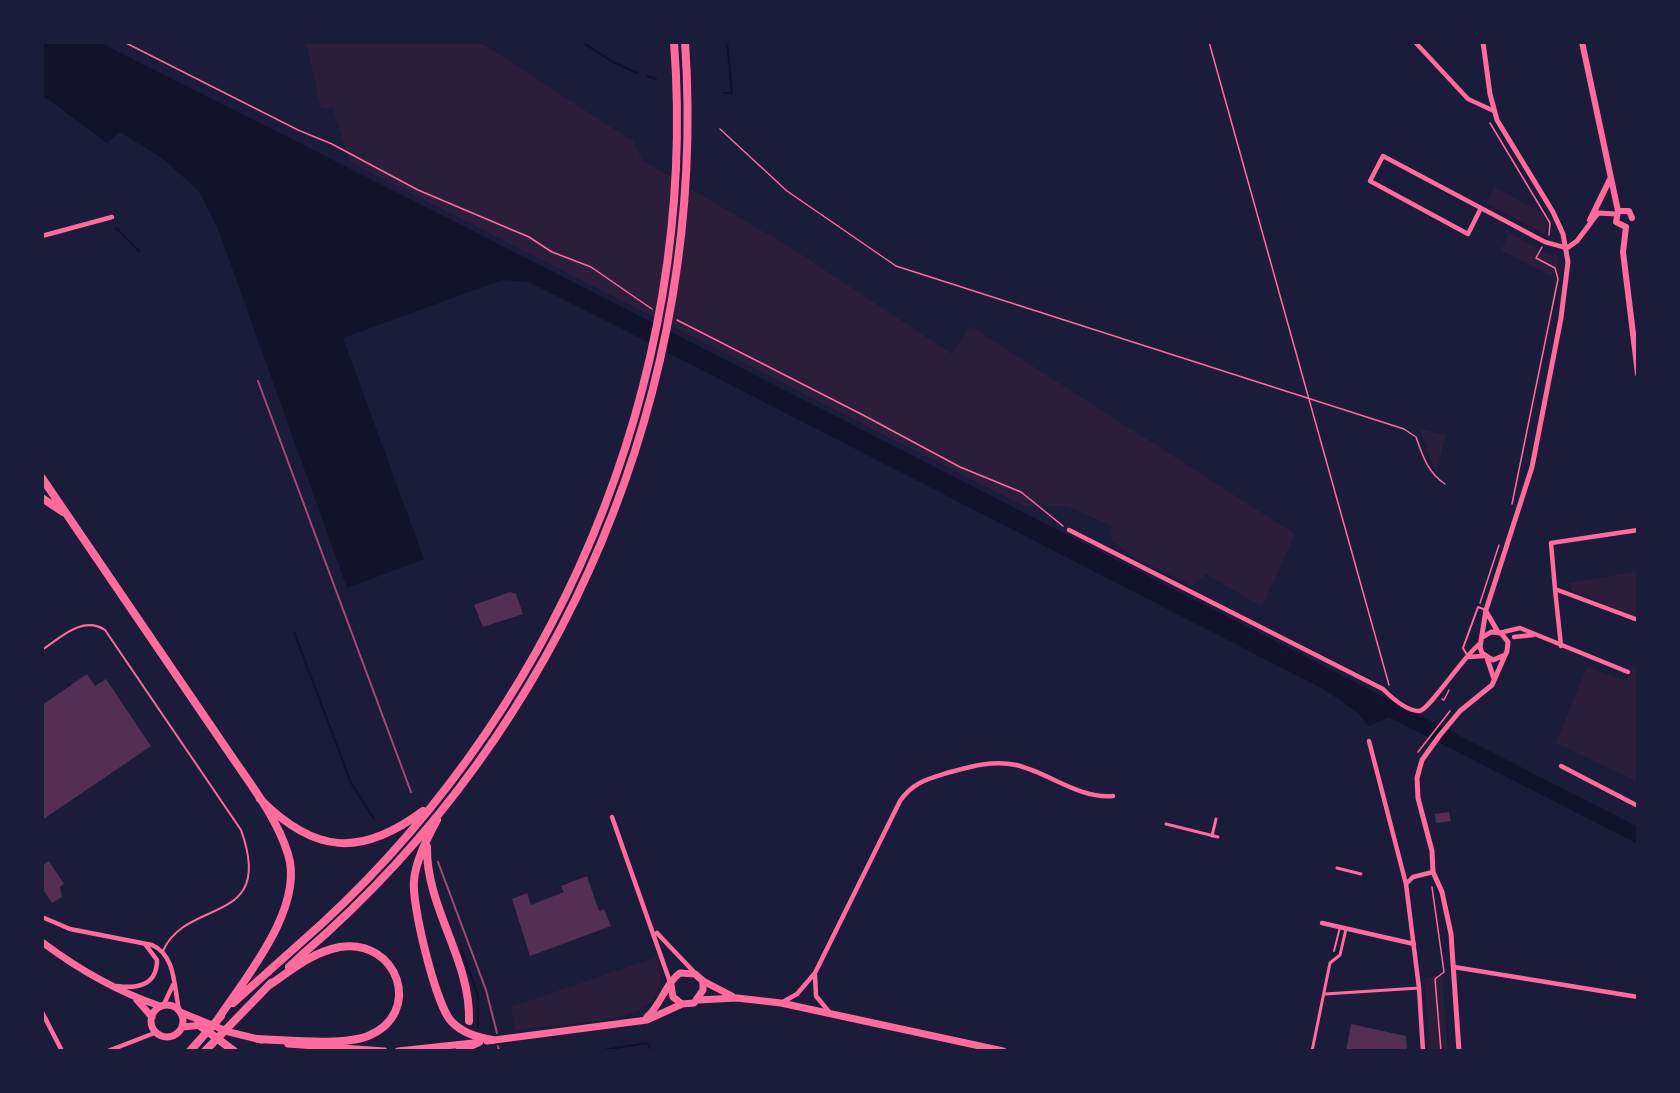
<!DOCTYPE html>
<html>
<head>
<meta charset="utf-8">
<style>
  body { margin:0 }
  #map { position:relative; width:1680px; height:1093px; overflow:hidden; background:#1b1b3a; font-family:Mulish,sans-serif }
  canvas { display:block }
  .frame { position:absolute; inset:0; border:44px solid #1b1b3a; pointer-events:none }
</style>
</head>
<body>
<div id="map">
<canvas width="1680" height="1093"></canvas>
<div class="frame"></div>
</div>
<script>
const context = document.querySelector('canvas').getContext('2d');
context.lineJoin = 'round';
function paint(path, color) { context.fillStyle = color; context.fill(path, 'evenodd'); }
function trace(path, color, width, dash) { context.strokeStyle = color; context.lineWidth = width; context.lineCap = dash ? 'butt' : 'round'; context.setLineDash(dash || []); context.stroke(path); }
paint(new Path2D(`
  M 306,42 L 480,42 L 634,142 L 642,160 L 793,249 L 952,354 L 970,326 L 1295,534 L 1262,607 L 1206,574 L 1192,586 L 1133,557 L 1112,541 L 1111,526 L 1067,506 L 1024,506 L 350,162 L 333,109 L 321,108 Z
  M 1494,187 L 1541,212 L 1548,227 L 1544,234 L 1486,203 Z
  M 1509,233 L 1552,256 L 1556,253 L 1561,273 L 1555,271 L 1551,276 L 1501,250 Z
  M 1420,429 L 1446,435 L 1436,474 Z
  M 1638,571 L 1638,617 L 1572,591 L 1569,583 Z
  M 1587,667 L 1626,681 L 1633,667 L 1638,669 L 1638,782 L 1556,743 Z
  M 657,957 C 659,967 663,978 659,989 C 656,997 649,1005 641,1009 C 619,1022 544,1026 516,1030 L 511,1007 Z
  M 1442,975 L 1448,1051 L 1430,1051 L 1424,977 Z`), '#2a1e3b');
paint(new Path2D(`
  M 42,42 L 99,42 C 614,301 1125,565 1638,827 L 1638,844 L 1389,717 L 1369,726 L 1357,712 L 1325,690 L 618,327 L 529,282 L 502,280 L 343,338 L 424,559 L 347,588 L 218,229 L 199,191 L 162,158 L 120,132 L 107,143 L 42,95 Z`), '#12122b');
trace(new Path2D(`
  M 582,42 L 613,62 L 637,73
  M 647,76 L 656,79
  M 724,93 L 732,93 L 727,42
  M 116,228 L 139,251
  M 294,632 L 351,783 L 374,819
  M 462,951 L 478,995 L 478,1027
  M 597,1051 L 647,1043 L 652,1051`), '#12122b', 2);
paint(new Path2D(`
  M 510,592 L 516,594 L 523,614 L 483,627 L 474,605 Z
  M 87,674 L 95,686 L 106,679 L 151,746 L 42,820 L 42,705 Z
  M 1449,812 L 1451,821 L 1436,823 L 1435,814 Z
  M 49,861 L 64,884 L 60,887 L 62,897 L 52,903 L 42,888 L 42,866 Z
  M 587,876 L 599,911 L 604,909 L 611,926 L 530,956 L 512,899 L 527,893 L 531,905 L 564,892 L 561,886 Z
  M 1351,1024 L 1406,1036 L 1407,1051 L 1346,1051 Z`), '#542f53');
trace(new Path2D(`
  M 124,42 L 298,130 L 332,144 L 418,190 L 529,237 L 552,252 L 591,267 L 652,309
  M 1209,42 L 1389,685
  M 1490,123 L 1550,223 L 1549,235
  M 720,129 L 787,191 L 896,266 L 1404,429 L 1416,437 C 1423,456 1427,472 1445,484
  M 677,320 L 863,415 L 960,467 L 1021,492 L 1063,526
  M 1512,504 L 1558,279 L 1555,268 L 1536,258 L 1542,247
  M 1480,603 L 1499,545
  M 1442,699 L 1444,700 L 1449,690
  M 1418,752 L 1450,711
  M 1432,887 L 1444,972 L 1435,979 L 1441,1051`), '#ff6b9d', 1.5);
trace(new Path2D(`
  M 42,650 C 60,638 83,615 105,630 L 241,830 C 276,927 186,897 163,951
  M 1467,655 L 1463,648 L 1478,607 L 1486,610
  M 1334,951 L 1340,927`), '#ff6b9d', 2);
trace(new Path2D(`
  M 1166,824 L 1218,837
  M 1212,836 L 1216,819
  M 1337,868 L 1361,874
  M 1325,994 L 1419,988
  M 1312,1051 L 1330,963 L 1340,955 L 1346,929`), '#ff6b9d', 3);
trace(new Path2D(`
  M 1415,42 L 1468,99 L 1494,111
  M 1481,208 L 1468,234 L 1370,181 L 1383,156 L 1545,242 L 1567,248
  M 42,236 L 112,217
  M 1069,530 L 1383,689 C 1391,697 1407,711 1419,711 C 1429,711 1466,652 1481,643
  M 1555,589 L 1551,543 L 1638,530
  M 1499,633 L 1520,628 L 1628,672
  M 1514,637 L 1533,635
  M 1561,646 L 1555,589 L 1638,620
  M 1468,657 L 1484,656
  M 1369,741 L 1406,884 L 1419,988 L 1423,1051
  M 1561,766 L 1638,806
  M 612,817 L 670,982
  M 1406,884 L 1413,877 L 1433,872
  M 42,917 L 70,929 L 152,945 C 176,955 174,988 179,1010
  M 1322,923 L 1414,944
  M 657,933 L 694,972
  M 1454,967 L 1638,997
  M 815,975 L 816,996 L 830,1013
  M 117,986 C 138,989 157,985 157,960 L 145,944
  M 781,1003 L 797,994 L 815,973 L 900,801 C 912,783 927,779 947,773 C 969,767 992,760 1016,765 C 1048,772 1078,799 1113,796
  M 163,1006 L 173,985
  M 42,1012 L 62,1051
  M 108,1051 L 157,1032`), '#ff6b9d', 4.5);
trace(new Path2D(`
  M 1483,42 L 1490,94 L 1497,120 L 1553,212 L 1563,234 L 1568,262 L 1561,318 L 1532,467 L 1486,610 L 1480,647 L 1482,653 L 1493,660 L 1505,655
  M 1567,248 L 1577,241 L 1598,213 L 1616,214
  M 1487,613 L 1498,632
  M 1487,658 L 1494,679
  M 1459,1051 L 1451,934 L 1442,892 L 1433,872 L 1432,851 L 1418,798 L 1417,778 L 1422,760 L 1440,735 L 1460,711 L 1492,685 L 1507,651 L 1508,642 L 1501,633 L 1491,632 L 1483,637`), '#ff6b9d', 5);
trace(new Path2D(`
  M 1582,42 L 1618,211
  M 1590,220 L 1610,179
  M 1626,227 L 1623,252 L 1638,374
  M 1626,227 L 1616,222 L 1618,211 L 1629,211 L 1632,218`), '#ff6b9d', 6);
trace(new Path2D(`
  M 42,942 C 78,969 118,992 160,1006
  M 703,981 L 732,996
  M 137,1000 L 152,1017
  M 698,1000 L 737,998 L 781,1003 L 1003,1051
  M151 1021a16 16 0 1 1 32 0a16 16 0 1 1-32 0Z
  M 180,1012 L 229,1032 L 262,1040
  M 647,1017 C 661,1005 666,982 680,973 L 695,974 L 703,981 L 703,990 L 694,1003 L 682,1004 L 673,997 L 671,985
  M 182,1027 L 203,1025
  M 487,1041 L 647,1020 L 682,1004
  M 288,1044 L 384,1051
  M 398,1051 L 473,1043`), '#ff6b9d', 7);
trace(new Path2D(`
  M 42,478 L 230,754 C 251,785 277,818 288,854 C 305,907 246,977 218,1019
  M 42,498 L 63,512
  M 289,967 L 304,953
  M 233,1003 L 298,945
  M 258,1039 C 287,1040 343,1046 368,1036 C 424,1013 398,938 340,947 C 312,952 290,971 268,986
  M 190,1051 L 221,1016
  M 205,1051 L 271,983
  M 459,1051 L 479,1042`), '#ff6b9d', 8);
trace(new Path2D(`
  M 260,799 C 314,853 360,858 423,811
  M 437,820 C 427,838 416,860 414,880 C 411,903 436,1005 451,1021 C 462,1033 477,1037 492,1040
  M 427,847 C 426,908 471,960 469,1021
  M 298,945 C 555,722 700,382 674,42
  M 304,953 C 565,728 709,386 685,42
  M 199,1025 L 234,1051`), '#ff6b9d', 8);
trace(new Path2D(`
  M 258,381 L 411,792
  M 438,862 L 486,990 L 497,1033
  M 498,1046 L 499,1051`), '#a44b75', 2);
</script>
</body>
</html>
